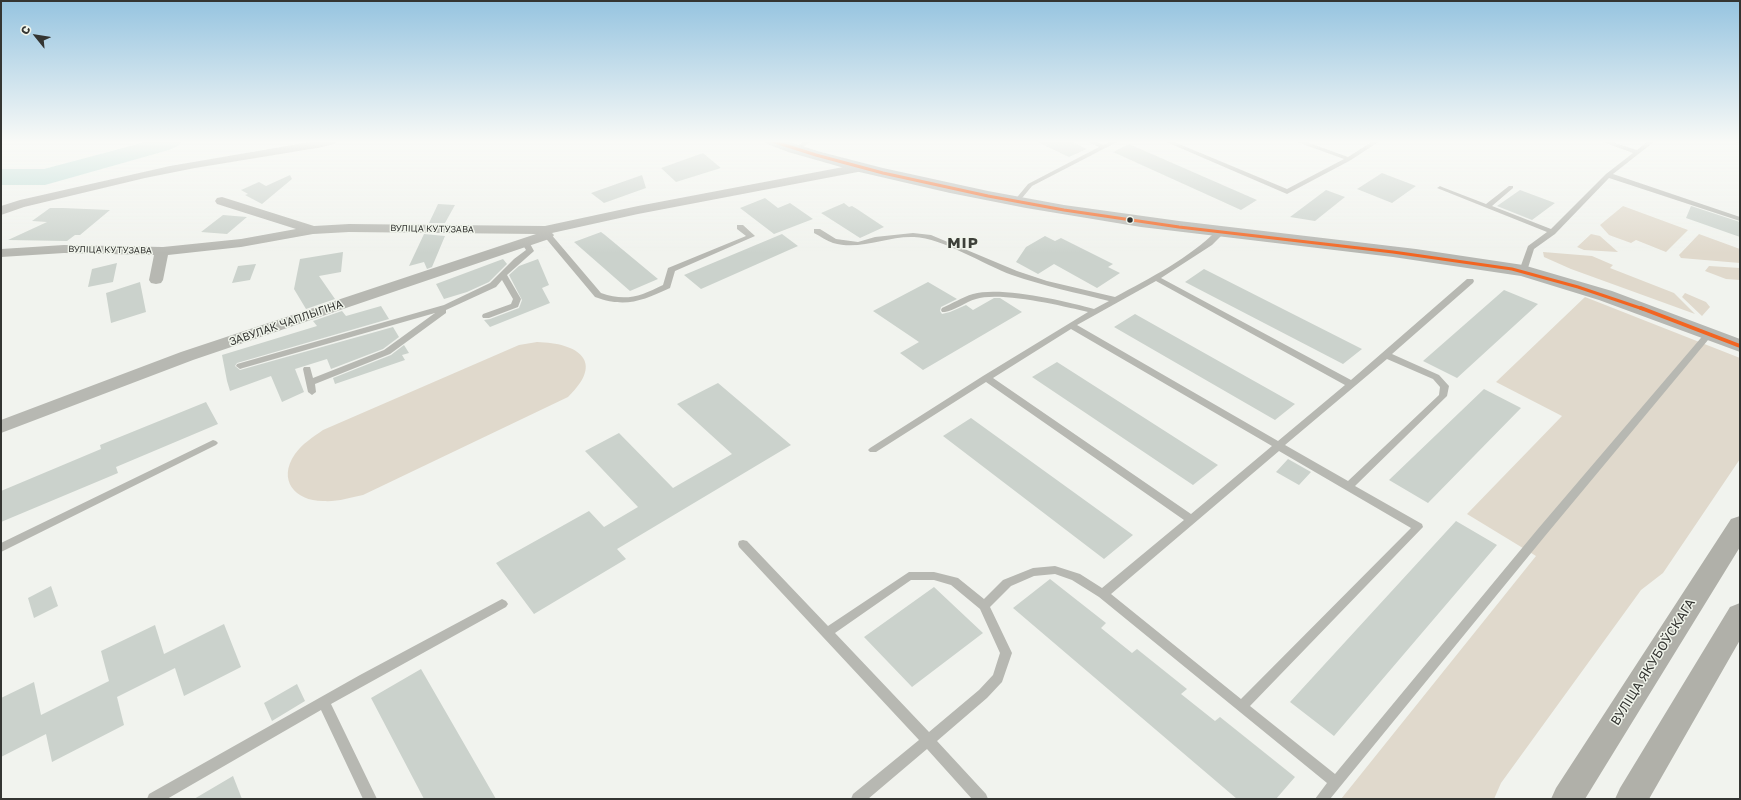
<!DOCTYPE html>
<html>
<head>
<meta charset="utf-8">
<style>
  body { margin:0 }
  #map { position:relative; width:1741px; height:800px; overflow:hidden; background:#f1f3ee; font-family:"Golos Text",sans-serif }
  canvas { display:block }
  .frame { position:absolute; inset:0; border:2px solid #343532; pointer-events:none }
  .north { position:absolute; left:16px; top:16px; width:40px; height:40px; -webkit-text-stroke:3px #f1f5ec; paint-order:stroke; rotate:300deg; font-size:11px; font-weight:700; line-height:16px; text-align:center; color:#343532 }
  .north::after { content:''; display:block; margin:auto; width:14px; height:18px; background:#343532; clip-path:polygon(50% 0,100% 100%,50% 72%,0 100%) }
</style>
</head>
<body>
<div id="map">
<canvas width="1741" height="800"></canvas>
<div class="frame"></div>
<div class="north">С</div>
</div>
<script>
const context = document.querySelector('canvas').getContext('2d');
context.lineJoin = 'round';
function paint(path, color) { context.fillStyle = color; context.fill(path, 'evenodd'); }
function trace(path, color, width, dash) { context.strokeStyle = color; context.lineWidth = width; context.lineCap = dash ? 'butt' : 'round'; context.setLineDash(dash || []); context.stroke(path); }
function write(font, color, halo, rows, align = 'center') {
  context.font = font + ' "Golos Text",sans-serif'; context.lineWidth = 3; context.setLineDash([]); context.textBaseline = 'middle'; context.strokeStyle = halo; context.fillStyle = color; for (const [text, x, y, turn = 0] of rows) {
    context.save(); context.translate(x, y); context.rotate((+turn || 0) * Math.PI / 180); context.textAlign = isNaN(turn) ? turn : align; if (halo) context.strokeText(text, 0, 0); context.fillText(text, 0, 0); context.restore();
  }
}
paint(new Path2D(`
  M 1623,206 L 1688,230 L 1666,252 L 1636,240 L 1631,243 L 1609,235 L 1600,225 Z
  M 1591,234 L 1600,236 L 1618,252 L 1584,250 L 1577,247 Z
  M 1699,234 L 1740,249 L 1740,263 L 1681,258 L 1679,255 Z
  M 1543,252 L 1592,256 L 1613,265 L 1610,268 L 1674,293 L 1695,314 L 1571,269 L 1544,257 Z
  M 1709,266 L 1740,268 L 1740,280 L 1726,279 L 1705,271 Z
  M 1685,293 L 1706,302 L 1710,307 L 1702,316 L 1682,297 Z
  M 1585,297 L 1740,358 L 1740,459 L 1663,573 L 1641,590 L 1501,783 L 1494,799 L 1341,799 L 1536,556 L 1467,514 L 1562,416 L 1496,382 Z
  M 537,342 C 578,343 606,361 568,397 L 363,495 C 349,498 337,502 323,501 C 295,501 277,480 295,454 C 302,444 313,437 323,430 L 519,345 Z`), '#e0d9cc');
paint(new Path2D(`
  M 149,141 L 182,141 L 178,146 L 169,150 L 45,185 L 1,185 L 1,169 L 44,169 Z`), '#bcdbd5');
paint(new Path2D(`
  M 1035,141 L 1070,141 L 1087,149 L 1069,157 Z
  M 1129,144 L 1257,200 L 1241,210 L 1113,152 Z
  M 703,153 L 721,168 L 676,182 L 661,168 Z
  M 1382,173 L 1416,186 L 1392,203 L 1357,189 Z
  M 290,175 L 292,179 L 262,204 L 245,195 L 248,194 L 241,190 L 259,182 L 266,186 Z
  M 642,175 L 646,188 L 604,203 L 591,193 Z
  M 1326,190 L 1345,197 L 1315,221 L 1290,217 Z
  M 1520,190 L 1555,203 L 1532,220 L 1497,206 Z
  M 765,198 L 778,208 L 790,203 L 813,219 L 774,234 L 740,208 Z
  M 844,203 L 849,207 L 852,206 L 857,209 L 884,227 L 860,238 L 821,213 Z
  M 438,204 L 455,205 L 445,223 L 429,223 Z
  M 1691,206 L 1740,222 L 1740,237 L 1686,218 Z
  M 50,208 L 63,208 L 110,210 L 80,235 L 75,235 L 67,241 L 8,240 L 47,222 L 32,221 Z
  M 223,215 L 247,217 L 227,234 L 201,232 Z
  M 601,232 L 605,235 L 658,279 L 630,291 L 574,242 Z
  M 424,234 L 445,236 L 432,267 L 427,269 L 424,262 L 409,266 Z
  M 782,234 L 798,246 L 701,289 L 684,275 Z
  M 1045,236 L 1055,241 L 1061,238 L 1113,264 L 1108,267 L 1120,273 L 1097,288 L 1054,264 L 1038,274 L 1016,262 L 1026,247 Z
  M 343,252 L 341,272 L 319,276 L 335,299 L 306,309 L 294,289 L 300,259 Z
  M 503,259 L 507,264 L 489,282 L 467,292 L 444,299 L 436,284 Z
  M 538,259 L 549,285 L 542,288 L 550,303 L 490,327 L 484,320 L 490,319 L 519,308 L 522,300 L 509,275 L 519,266 Z
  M 117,263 L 113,282 L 88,287 L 92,269 Z
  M 256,264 L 250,280 L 232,283 L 238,266 Z
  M 1204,269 L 1362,349 L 1343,364 L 1185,282 Z
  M 140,282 L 146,312 L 111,323 L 106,293 Z
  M 928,282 L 957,299 L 941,307 L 940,311 L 942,314 L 950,312 L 966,305 L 973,310 L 994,298 L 1000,298 L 1022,312 L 923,370 L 900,353 L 919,342 L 873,311 Z
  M 1504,290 L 1538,304 L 1457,378 L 1423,361 Z
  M 381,306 L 389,319 L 237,363 L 235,366 L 240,370 L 393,327 L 399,337 L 383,349 L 331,369 L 327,359 L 295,369 L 304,392 L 282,402 L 271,376 L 230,391 L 227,381 L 222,355 L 317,326 L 313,321 L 342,311 L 346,316 Z
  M 1135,314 L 1295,404 L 1275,420 L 1114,327 Z
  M 404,345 L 409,353 L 402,355 L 405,360 L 335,384 L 333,378 L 391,355 Z
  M 1057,362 L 1218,465 L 1193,485 L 1032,377 Z
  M 718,383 L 791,445 L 617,549 L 626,559 L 534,614 L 496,563 L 589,511 L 604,527 L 638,507 L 585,451 L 619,433 L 673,488 L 732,454 L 677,404 Z
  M 1484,389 L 1521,408 L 1428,503 L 1389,480 Z
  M 206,402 L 218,424 L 116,467 L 118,473 L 1,522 L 1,491 L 101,449 L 100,445 Z
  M 971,418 L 1133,535 L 1104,559 L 943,436 Z
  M 1288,459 L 1311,472 L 1299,485 L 1276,472 Z
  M 1456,521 L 1497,545 L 1334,736 L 1290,702 Z
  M 1050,579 L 1106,623 L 1101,628 L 1132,653 L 1137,649 L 1187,689 L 1181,694 L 1215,721 L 1220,717 L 1295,777 L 1276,799 L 1237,799 L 1013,608 Z
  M 51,586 L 58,606 L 34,618 L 28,598 Z
  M 934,587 L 983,633 L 912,687 L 864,637 Z
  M 224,624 L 241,667 L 184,696 L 175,668 L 117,697 L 124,725 L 52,762 L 46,734 L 1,757 L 1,698 L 34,682 L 41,715 L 109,681 L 101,651 L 155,625 L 164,654 Z
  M 421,669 L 496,799 L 424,799 L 371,698 Z
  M 297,684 L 305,701 L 272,721 L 264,703 Z
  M 233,776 L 242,799 L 194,799 Z`), '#cbd2cc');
paint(new Path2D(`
  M 805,141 L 812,141 L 798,150 L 794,150 L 794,148 Z
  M 1086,141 L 1094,141 L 1103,145 L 1112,141 L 1119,141 L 1032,186 L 1018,203 L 1014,203 L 1014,201 L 1028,184 L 1099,147 Z
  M 1164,141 L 1172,141 L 1287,189 L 1344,159 L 1297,142 L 1296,141 L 1304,141 L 1348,157 L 1373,141 L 1380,141 L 1351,160 L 1287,194 Z
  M 1600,141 L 1609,141 L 1637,150 L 1648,141 L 1655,141 L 1613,174 L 1740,217 L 1740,221 L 1609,178 L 1555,234 L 1534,249 L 1527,271 L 1523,273 L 1519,271 L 1528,246 L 1547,232 L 1437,188 L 1440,186 L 1442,187 L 1486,204 L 1509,186 L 1513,186 L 1513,188 L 1492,206 L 1551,229 L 1606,174 L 1633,153 Z
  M 1734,141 L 1740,141 L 1740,144 Z
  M 737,225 L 743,225 L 755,236 L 675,271 L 670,288 C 642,301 625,308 595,297 L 543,235 L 547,233 L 550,233 L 601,293 C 626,302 641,296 663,285 L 668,268 L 746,236 L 737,229 Z
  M 814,229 L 820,229 L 836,239 L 858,242 L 875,237 L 913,233 L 931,235 L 1017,271 L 1047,281 L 1115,297 C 1150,278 1190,258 1217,230 L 1223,230 L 1223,234 L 1212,245 L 1161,278 L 1351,380 L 1467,279 L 1473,279 L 1474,281 L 1473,283 L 1392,354 L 1439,375 L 1449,386 L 1447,396 L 1355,486 L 1422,524 L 1423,527 L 1250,706 L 1335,774 L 1537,530 L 1706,332 L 1712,332 L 1713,334 L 1545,536 L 1330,799 L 1315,799 L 1327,783 L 1099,597 L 1072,580 L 1055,574 L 1034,576 L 1011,586 L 990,607 L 1012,653 L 1002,682 L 987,698 L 937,741 L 986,794 L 988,799 L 972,799 L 927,749 L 868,799 L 851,799 L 853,794 L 919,740 L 739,547 L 738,544 L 739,541 L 743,540 L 747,541 L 828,626 L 909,572 L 934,572 L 958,578 L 984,599 L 1003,580 L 1033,568 L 1055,566 L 1080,574 L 1102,588 L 1184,520 L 986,382 L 876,452 L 870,452 L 868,450 L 870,448 L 983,376 L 1088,312 C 1064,306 999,291 976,299 C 965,302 956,310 945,312 L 942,312 L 941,310 L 942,308 C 952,304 962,297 973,294 C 1000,286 1066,301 1094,309 L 1109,301 C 1077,293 1044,286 1012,275 C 984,265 943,238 914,237 C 886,236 860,251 833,243 C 827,241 820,236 814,233 ZM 1156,281 L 1345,385 L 1278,441 L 1077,325 ZM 1071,329 L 1272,446 L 1191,514 L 993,378 ZM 1387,359 L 1433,379 L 1440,387 L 1439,395 L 1348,481 L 1285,445 ZM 1279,451 L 1411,528 L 1241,699 L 1111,594 ZM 911,580 L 934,580 L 951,585 L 980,609 L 1000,653 L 993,675 L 979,690 L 929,732 L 835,633 Z
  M 522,240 L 528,240 L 534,251 L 507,275 L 521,299 L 518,307 L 489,318 L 483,318 L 482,316 L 483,314 L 511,304 L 513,299 L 502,280 L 496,287 L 446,310 L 446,313 L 390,354 L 315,384 L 316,392 L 312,395 L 308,392 L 303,369 L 304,367 L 310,367 L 313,378 L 384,350 L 435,313 L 243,368 L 240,369 L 236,366 L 237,364 L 444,305 L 490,283 L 514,259 L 526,250 L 521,242 Z
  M 213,440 L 216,441 L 218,443 L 216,445 L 1,552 L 1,543 Z
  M 502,599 L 506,601 L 508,604 L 506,607 L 331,704 L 377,799 L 363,799 L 321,710 L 167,799 L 147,799 L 149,794 L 360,675 Z`), '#b7b8b2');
paint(new Path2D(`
  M 316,141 L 337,141 L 335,144 L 317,148 L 195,168 L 145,178 L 24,207 L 1,215 L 1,206 L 20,200 L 170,166 Z
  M 859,164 L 863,165 L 865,168 L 863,171 L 638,214 L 552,233 L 554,235 L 552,238 L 193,360 L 1,433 L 1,420 L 181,352 L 536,234 L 349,232 L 313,234 L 241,247 L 168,255 L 163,280 L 161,283 L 156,284 L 151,283 L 149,280 L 154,255 L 64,253 L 1,257 L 1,249 L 64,245 L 163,247 L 241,239 L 296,229 L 217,204 L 215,201 L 217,198 L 222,197 L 314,226 L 349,224 L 545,226 L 638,206 Z`), '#b7b8b2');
paint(new Path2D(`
  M 764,141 L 786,141 L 821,152 L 883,168 L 988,191 L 1064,205 L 1179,221 L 1416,249 L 1523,265 L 1612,291 L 1740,339 L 1740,352 L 1599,300 L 1521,276 L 1393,257 L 1141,227 L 1026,208 L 950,193 L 855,171 L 788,152 L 767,144 Z`), '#b6b7b2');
paint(new Path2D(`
  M 1740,516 L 1740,547 L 1585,799 L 1551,799 L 1556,788 L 1731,519 Z
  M 1740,603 L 1740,640 L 1649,799 L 1615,799 L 1620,788 L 1730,607 Z`), '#b0b0a9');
trace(new Path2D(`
  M 772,141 L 816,155 L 883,173 L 988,196 L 1064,210 L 1179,227 L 1393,252 L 1512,269 L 1578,287 L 1643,309`), '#f26522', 3);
trace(new Path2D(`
  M 1641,308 L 1740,346`), '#f26522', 4);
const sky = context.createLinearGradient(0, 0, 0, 253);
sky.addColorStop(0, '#96c4e0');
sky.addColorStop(0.56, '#f9faf7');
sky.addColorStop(1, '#f9faf700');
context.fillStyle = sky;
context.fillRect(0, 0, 1741, 253);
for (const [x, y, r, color] of [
  [1130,220,3.5,"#343532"]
]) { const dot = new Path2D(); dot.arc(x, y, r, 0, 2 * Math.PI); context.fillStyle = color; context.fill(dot); trace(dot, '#f1f5ec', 1.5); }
write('9px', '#343532', '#f1f5ec', [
  ["ВУЛІЦА КУТУЗАВА",432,229,1],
  ["ВУЛІЦА КУТУЗАВА",110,250,1]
]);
write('11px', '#343532', '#f1f5ec', [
  ["ЗАВУЛАК ЧАПЛЫГІНА",286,323,-19]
]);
write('13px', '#343532', '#f1f5ec', [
  ["ВУЛІЦА ЯКУБОЎСКАГА",1653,662,-58]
]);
context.letterSpacing = '1px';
write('bold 15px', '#3e413a', '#f1f5ec', [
  ["МІР",963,243]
]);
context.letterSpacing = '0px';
</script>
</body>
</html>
